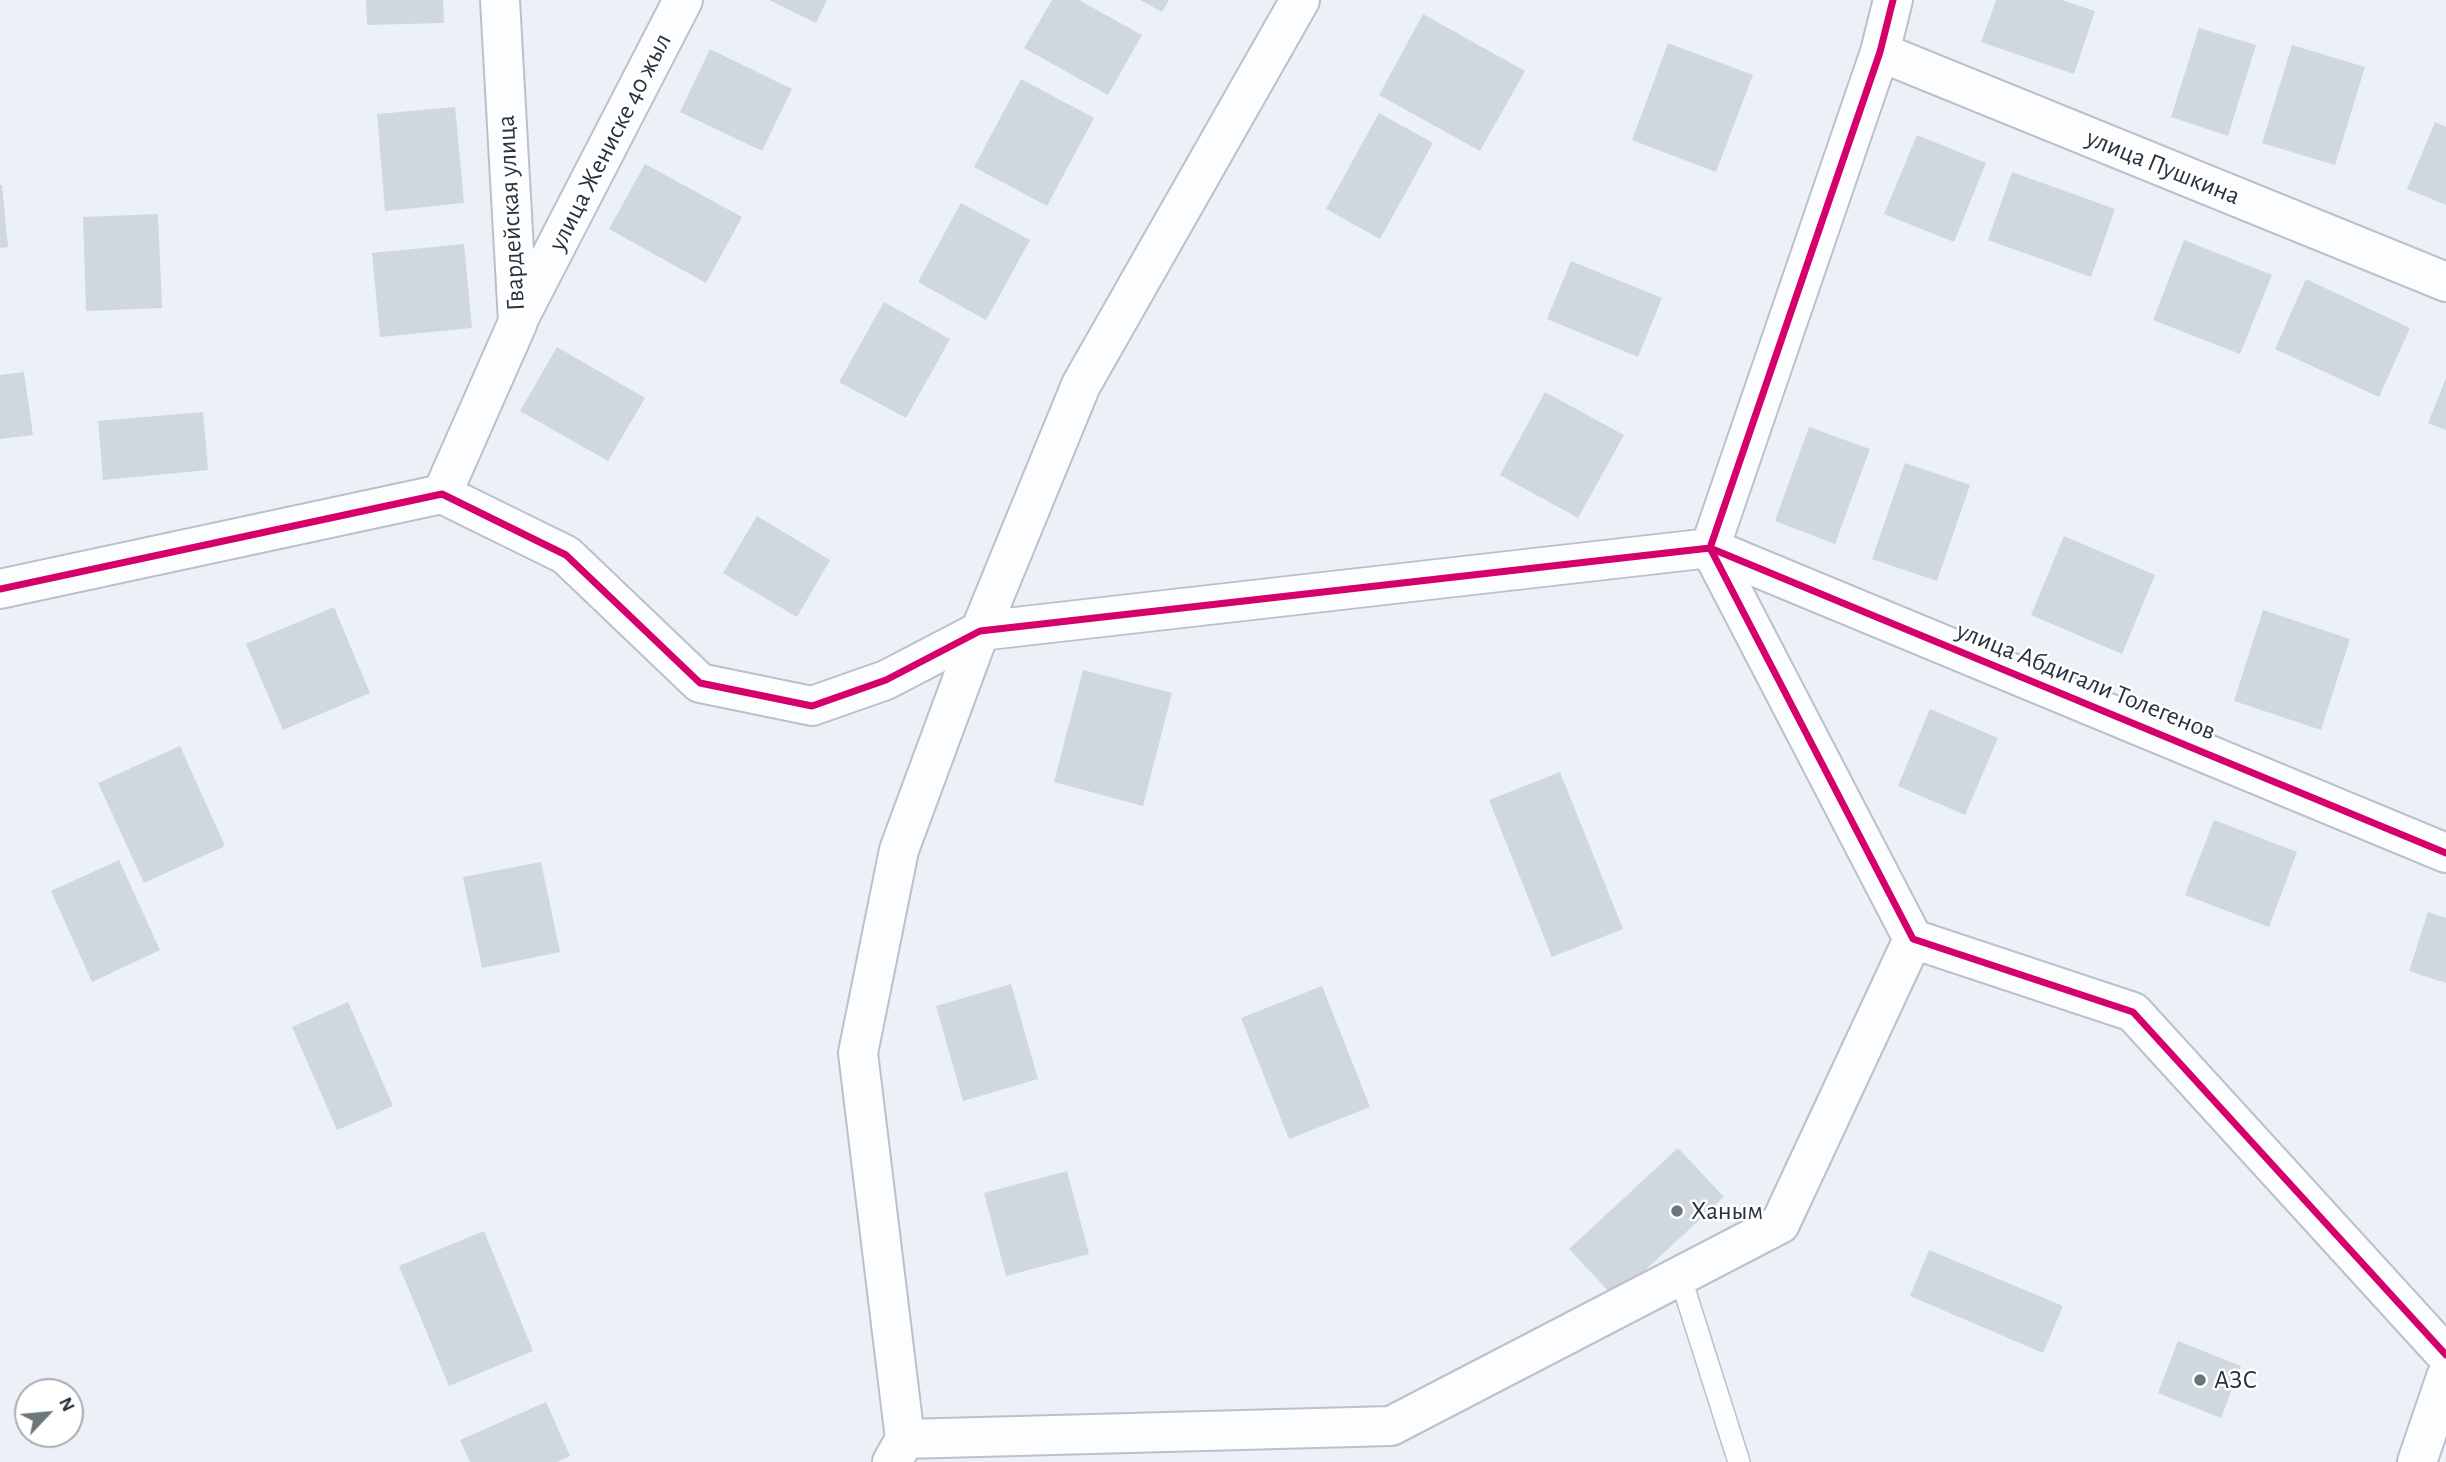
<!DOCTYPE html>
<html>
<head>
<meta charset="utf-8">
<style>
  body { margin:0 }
  #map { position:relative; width:2446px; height:1462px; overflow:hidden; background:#ebf1f7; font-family:"Alegreya Sans",sans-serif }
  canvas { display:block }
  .north { position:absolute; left:14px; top:1378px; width:70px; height:70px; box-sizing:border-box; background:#fff; border:2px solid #a9adb1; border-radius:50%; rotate:64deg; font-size:19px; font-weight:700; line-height:28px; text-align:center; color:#28333c }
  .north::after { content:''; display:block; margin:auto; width:24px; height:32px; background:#6c767d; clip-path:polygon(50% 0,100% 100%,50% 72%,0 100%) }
</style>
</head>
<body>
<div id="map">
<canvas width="2446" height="1462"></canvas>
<div class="north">N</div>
</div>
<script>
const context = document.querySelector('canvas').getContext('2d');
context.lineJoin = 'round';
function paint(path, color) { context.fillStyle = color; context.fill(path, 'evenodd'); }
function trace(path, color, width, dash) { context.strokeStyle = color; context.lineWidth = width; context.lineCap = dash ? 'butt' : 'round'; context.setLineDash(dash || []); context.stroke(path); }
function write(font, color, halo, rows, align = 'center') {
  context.font = font + ' "Alegreya Sans",sans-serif'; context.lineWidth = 5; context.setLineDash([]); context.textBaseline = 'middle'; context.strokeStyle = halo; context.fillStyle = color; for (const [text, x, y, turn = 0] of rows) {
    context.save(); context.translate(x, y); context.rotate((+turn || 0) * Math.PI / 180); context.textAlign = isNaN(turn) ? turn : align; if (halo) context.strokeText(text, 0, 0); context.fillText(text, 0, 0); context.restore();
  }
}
paint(new Path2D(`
  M 366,0 L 443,0 L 444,23 L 367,25 Z
  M 769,0 L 827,0 L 816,23 Z
  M 1052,0 L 1079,0 L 1142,35 L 1108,95 L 1024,48 Z
  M 1140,0 L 1169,0 L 1162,12 Z
  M 1996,0 L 2062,0 L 2095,11 L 2074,74 L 1981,42 Z
  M 1423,14 L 1525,71 L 1480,151 L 1379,95 Z
  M 2199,28 L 2256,45 L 2228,136 L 2171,117 Z
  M 1668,43 L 1753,75 L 1716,172 L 1632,140 Z
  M 2292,45 L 2365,67 L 2335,165 L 2262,143 Z
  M 710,49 L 792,89 L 762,151 L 680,112 Z
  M 1021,79 L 1094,118 L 1047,206 L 974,167 Z
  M 455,107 L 464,203 L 385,211 L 377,114 Z
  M 1379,113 L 1433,143 L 1380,239 L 1326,209 Z
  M 2435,122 L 2446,127 L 2446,205 L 2407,189 Z
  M 1917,135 L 1986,163 L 1954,242 L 1884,214 Z
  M 645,164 L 742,217 L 706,283 L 609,229 Z
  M 2012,172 L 2115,209 L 2091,277 L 1988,240 Z
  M 0,185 L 2,185 L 8,247 L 0,248 Z
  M 961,203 L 1030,240 L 986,320 L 918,282 Z
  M 158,214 L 162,308 L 86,311 L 83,217 Z
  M 2184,240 L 2272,275 L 2240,354 L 2153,320 Z
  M 464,244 L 472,328 L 380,337 L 372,253 Z
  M 1571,261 L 1662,298 L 1638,357 L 1547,319 Z
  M 2306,279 L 2410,328 L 2379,397 L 2275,349 Z
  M 884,302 L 950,339 L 906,418 L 839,382 Z
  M 557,347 L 645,398 L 608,461 L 520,411 Z
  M 24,372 L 33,435 L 0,439 L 0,375 Z
  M 2446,378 L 2446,430 L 2428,423 Z
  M 1545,392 L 1624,435 L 1578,518 L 1500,475 Z
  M 203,412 L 208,470 L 103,480 L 98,421 Z
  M 1809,427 L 1870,449 L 1835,544 L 1775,521 Z
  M 1905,463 L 1970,485 L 1937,581 L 1872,559 Z
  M 757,516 L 830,560 L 797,617 L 723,573 Z
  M 2064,536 L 2155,575 L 2122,654 L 2031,615 Z
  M 334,607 L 370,693 L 283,730 L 246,644 Z
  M 2263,610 L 2350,639 L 2321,730 L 2234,701 Z
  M 1083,670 L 1172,693 L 1143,806 L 1054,782 Z
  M 1930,709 L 1998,738 L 1965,815 L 1898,786 Z
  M 180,746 L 225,846 L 144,883 L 98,783 Z
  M 1560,772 L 1623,929 L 1552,957 L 1489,800 Z
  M 2214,820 L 2297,852 L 2269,927 L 2185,895 Z
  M 119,860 L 160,950 L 92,982 L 51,891 Z
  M 541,862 L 560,952 L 482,968 L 463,877 Z
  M 2428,912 L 2446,918 L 2446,983 L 2409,971 Z
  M 1011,984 L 1038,1079 L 963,1101 L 936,1006 Z
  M 1322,986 L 1370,1107 L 1289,1139 L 1241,1018 Z
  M 348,1002 L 393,1106 L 337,1130 L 292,1027 Z
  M 1678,1148 L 1724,1197 L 1615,1298 L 1569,1249 Z
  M 1067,1171 L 1089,1254 L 1006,1276 L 984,1193 Z
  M 484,1231 L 533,1351 L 449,1386 L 399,1266 Z
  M 1929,1250 L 2063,1306 L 2043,1353 L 1910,1296 Z
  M 2178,1341 L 2241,1366 L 2221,1418 L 2158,1393 Z
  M 546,1402 L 570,1456 L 557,1462 L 470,1462 L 460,1440 Z`), '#cfd8df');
const lane = new Path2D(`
  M 1680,1276 L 1739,1462`);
const street = new Path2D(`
  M 1893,0 L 1880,52 L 1710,548 L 1913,939 L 2133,1012 L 2446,1355
  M 1880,52 L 2446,282
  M 518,320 L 683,0
  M 442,494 L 518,322 L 500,0
  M 0,589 L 442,494 L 566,555 L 700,683 L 812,706 L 886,680 L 980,631 L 1710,548 L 2446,853
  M 905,1439 L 1391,1426 L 1780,1224 L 1913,939
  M 892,1462 L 905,1439 L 858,1053 L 899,850 L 980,631 L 1081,385 L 1300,0
  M 2417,1462 L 2446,1377`);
trace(lane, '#bac1c8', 24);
trace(street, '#bac1c8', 42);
trace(lane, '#fcfdfe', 21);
trace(street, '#fcfdfe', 38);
trace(new Path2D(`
  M 1893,0 L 1880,52 L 1710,548 L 1913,939 L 2133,1012 L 2446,1355
  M 0,589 L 442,494 L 566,555 L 700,683 L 812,706 L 886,680 L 980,631 L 1710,548 L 2446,853`), '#d6006c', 7);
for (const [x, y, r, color] of [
  [1677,1211,7,"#6c767d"],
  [2200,1380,7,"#6c767d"]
]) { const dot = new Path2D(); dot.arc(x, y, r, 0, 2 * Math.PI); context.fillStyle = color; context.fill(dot); trace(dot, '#fff', 2.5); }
write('26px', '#28333c', '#fff', [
  ["улица Жениске 40 жыл",610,142,-63],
  ["улица Пушкина",2163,167,22],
  ["Гвардейская улица",511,213,-93],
  ["улица Абдигали Толегенов",2086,681,22]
]);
write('26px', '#28333c', '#fff', [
  ["Ханым",1691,1211],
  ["АЗС",2214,1380]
], 'left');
</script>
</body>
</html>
